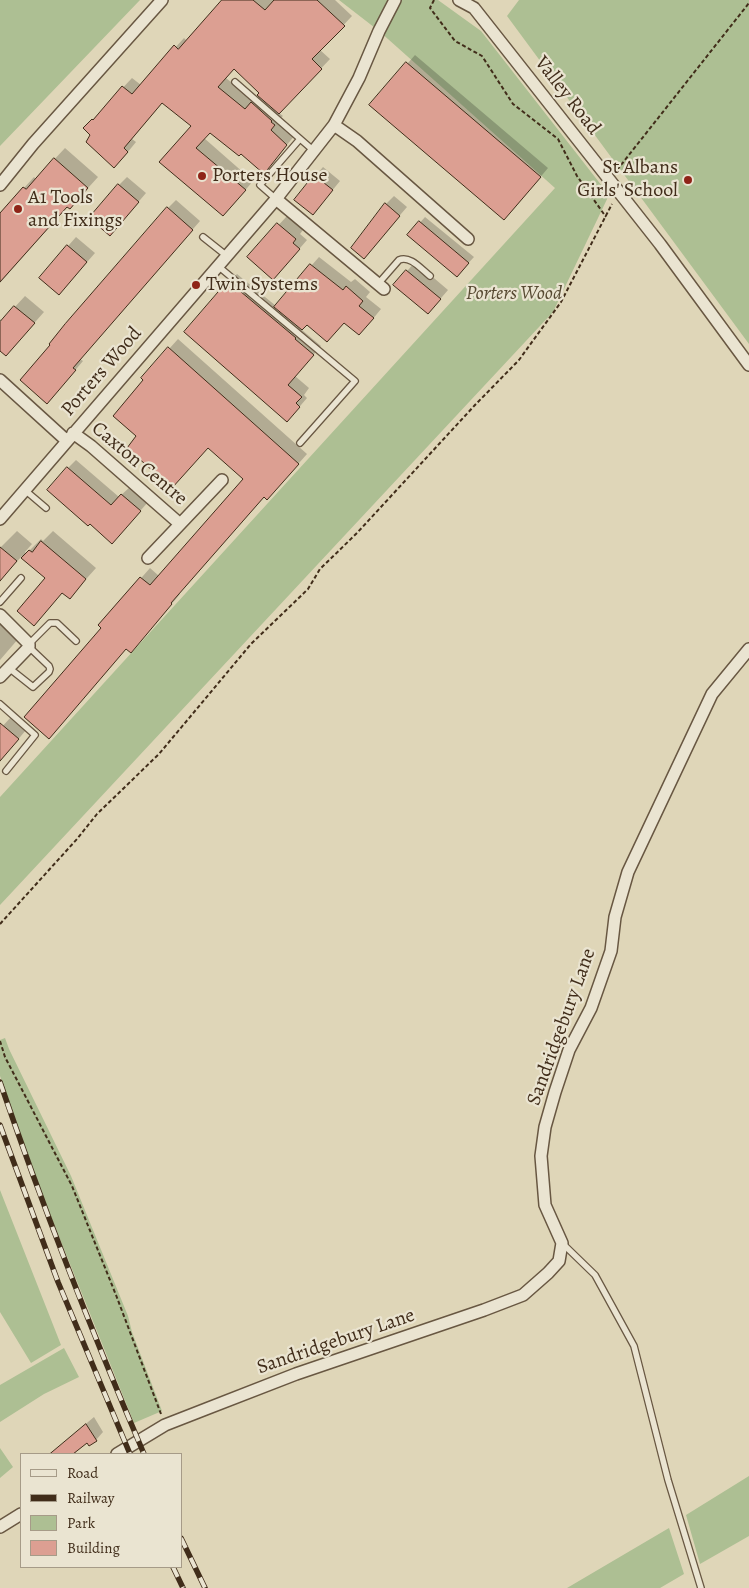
<!DOCTYPE html>
<html>
<head>
<meta charset="utf-8">
<style>
  body { margin:0 }
  #map { position:relative; width:749px; height:1588px; overflow:hidden; background:#dfd6b8; font-family:Alegreya,serif }
  canvas { display:block }
  .legend { position:absolute; left:20px; top:1453px; width:162px; height:115px; box-sizing:border-box; background:#eae4d1; border:1px solid #a69b88; margin:0; padding:6px 9px; list-style:none; font-size:15px; color:#412d1a }
  .legend li { display:flex; align-items:center; gap:10px; height:25px }
  .legend b { width:25px; border:1px solid #a69b88 }
</style>
</head>
<body>
<div id="map">
<canvas width="749" height="1588"></canvas>
<ul class="legend">
<li><b style="height:6px;background:#eae4d1"></b>Road</li>
<li><b style="height:6px;background:#412d1a"></b>Railway</li>
<li><b style="height:14px;background:#adbf93"></b>Park</li>
<li><b style="height:14px;background:#dc9f92"></b>Building</li>
</ul>
</div>
<script>
const context = document.querySelector('canvas').getContext('2d');
context.lineJoin = 'round';
function paint(path, color) { context.fillStyle = color; context.fill(path, 'evenodd'); }
function trace(path, color, width, dash) { context.strokeStyle = color; context.lineWidth = width; context.lineCap = dash ? 'butt' : 'round'; context.setLineDash(dash || []); context.stroke(path); }
function write(font, color, halo, rows, align = 'center') {
  context.font = font + ' Alegreya,serif'; context.lineWidth = 4.5; context.setLineDash([]); context.textBaseline = 'middle'; context.strokeStyle = halo; context.fillStyle = color; for (const [text, x, y, turn = 0] of rows) {
    context.save(); context.translate(x, y); context.rotate((+turn || 0) * Math.PI / 180); context.textAlign = isNaN(turn) ? turn : align; if (halo) context.strokeText(text, 0, 0); context.fillText(text, 0, 0); context.restore();
  }
}
paint(new Path2D(`
  M 0,0 L 140,0 L 0,146 Z
  M 339,0 L 438,0 L 481,31 L 609,195 L 553,312 L 0,905 L 0,797 L 555,188 L 379,31 Z
  M 519,0 L 749,0 L 749,344 L 507,16 Z
  M 5,1038 L 9,1049 L 71,1176 L 128,1316 L 132,1332 L 162,1411 L 134,1423 L 37,1182 L 0,1076 L 0,1040 Z
  M 0,1190 L 61,1345 L 31,1363 L 0,1312 Z
  M 64,1348 L 79,1377 L 44,1394 L 0,1422 L 0,1385 Z
  M 0,1448 L 13,1467 L 0,1478 Z
  M 749,1476 L 749,1536 L 700,1564 L 686,1515 Z
  M 669,1528 L 684,1574 L 660,1588 L 567,1588 Z`), '#adbf93');
paint(new Path2D(`
  M 223,0 L 335,0 L 352,16 L 320,50 L 330,59 L 279,113 L 283,116 L 278,120 L 295,135 L 272,163 L 241,153 L 210,131 L 204,138 L 253,181 L 232,206 L 161,162 L 192,126 L 163,102 L 132,139 L 136,142 L 123,158 L 92,135 L 85,128 L 132,78 L 141,85 L 184,38 L 187,41 ZM 234,68 L 261,93 L 254,101 L 226,78 Z
  M 415,55 L 548,168 L 512,211 L 371,105 Z
  M 65,148 L 98,177 L 70,208 L 68,206 L 0,283 L 0,215 L 24,188 L 34,177 L 36,179 Z
  M 323,167 L 340,181 L 313,214 L 295,200 Z
  M 127,177 L 146,193 L 118,226 L 119,185 Z
  M 394,196 L 407,207 L 364,257 L 386,204 Z
  M 176,200 L 200,221 L 80,359 L 83,361 L 55,394 L 168,208 Z
  M 287,216 L 303,230 L 300,234 L 307,240 L 281,270 L 249,257 Z
  M 425,217 L 474,257 L 462,270 L 409,235 Z
  M 76,237 L 95,253 L 67,285 L 40,278 Z
  M 319,257 L 351,282 L 355,279 L 370,292 L 366,297 L 381,309 L 367,326 L 345,322 L 307,324 L 302,330 L 321,346 L 295,376 L 309,388 L 304,395 L 307,398 L 295,412 L 229,282 L 237,274 L 276,306 Z
  M 415,262 L 448,290 L 436,304 L 395,285 Z
  M 25,296 L 44,312 L 6,355 L 0,350 L 0,319 L 2,321 Z
  M 178,339 L 307,454 L 276,489 L 265,496 L 179,593 L 180,594 L 140,642 L 100,625 L 150,568 L 159,576 L 245,479 L 208,446 L 138,436 L 145,380 L 143,378 Z
  M 76,460 L 119,497 L 130,487 L 148,502 L 120,534 L 68,468 Z
  M 17,531 L 32,544 L 25,552 L 26,554 L 41,539 L 43,541 L 53,531 L 96,568 L 70,597 L 63,592 L 34,624 L 47,578 L 22,556 L 0,580 L 0,548 Z
  M 2,611 L 25,631 L 0,660 L 0,613 Z
  M 11,717 L 26,730 L 0,761 L 0,729 Z
  M 94,1417 L 103,1432 L 96,1440 L 87,1441 L 75,1451 L 77,1454 L 50,1454 Z`), '#0003');
const building = new Path2D(`
  M 222,0 L 253,0 L 265,10 L 274,0 L 317,0 L 345,26 L 312,59 L 322,69 L 279,114 L 257,95 L 259,93 L 234,69 L 218,87 L 245,109 L 251,102 L 272,121 L 271,122 L 275,125 L 271,130 L 287,145 L 264,174 L 241,154 L 239,156 L 210,133 L 196,148 L 246,190 L 223,216 L 159,162 L 191,126 L 162,103 L 124,148 L 128,152 L 114,168 L 86,142 L 90,135 L 83,128 L 92,119 L 93,120 L 122,86 L 132,94 L 174,45 L 178,49 Z
  M 406,62 L 541,177 L 504,220 L 369,105 Z
  M 54,158 L 88,188 L 70,209 L 67,207 L 0,282 L 0,213 L 23,187 L 26,189 Z
  M 314,175 L 333,190 L 313,215 L 294,200 Z
  M 118,184 L 139,202 L 110,236 L 89,218 Z
  M 385,203 L 400,216 L 364,259 L 351,248 Z
  M 167,207 L 193,230 L 73,368 L 76,370 L 47,404 L 20,380 L 50,345 L 49,344 L 65,324 Z
  M 419,221 L 469,263 L 457,277 L 407,235 Z
  M 277,223 L 296,239 L 293,243 L 300,249 L 273,280 L 247,257 Z
  M 67,245 L 87,262 L 59,295 L 39,278 Z
  M 310,264 L 343,290 L 346,286 L 363,301 L 359,306 L 374,318 L 359,335 L 344,323 L 327,342 L 307,325 L 302,330 L 274,307 Z
  M 406,270 L 441,299 L 428,314 L 393,285 Z
  M 228,281 L 296,338 L 295,339 L 314,355 L 288,385 L 302,397 L 296,403 L 300,407 L 287,422 L 184,332 Z
  M 14,306 L 35,323 L 6,356 L 0,351 L 0,322 Z
  M 168,347 L 299,464 L 267,500 L 264,497 L 171,603 L 172,604 L 131,653 L 126,649 L 49,739 L 24,717 L 101,628 L 98,625 L 140,577 L 150,585 L 243,479 L 208,448 L 172,488 L 127,448 L 136,436 L 113,416 L 143,380 L 141,378 Z
  M 67,467 L 111,505 L 121,494 L 141,511 L 112,544 L 90,524 L 88,526 L 47,490 Z
  M 41,541 L 86,579 L 70,599 L 62,593 L 34,626 L 17,611 L 45,578 L 21,558 L 29,550 L 32,552 Z
  M 0,547 L 17,561 L 0,581 Z
  M 0,723 L 19,739 L 0,761 Z
  M 86,1424 L 97,1441 L 89,1446 L 87,1443 L 73,1454 L 50,1454 Z`);
paint(building, '#dc9f92');
trace(building, '#412d1a', 1);
const lane = new Path2D(`
  M 235,82 L 314,151
  M 276,199 L 260,185 L 300,139
  M 203,237 L 227,256
  M 218,266 L 355,381 L 300,443
  M 378,284 L 399,260 C 410,255 421,269 430,276
  M 26,491 L 46,508
  M 0,602 L 21,578
  M 29,644 L 50,623 L 57,623 L 76,641
  M 9,668 L 33,687 L 49,672 L 50,669 L 49,666 L 29,647
  M 0,704 L 35,735 L 6,771
  M 562,1243 L 595,1275 L 634,1346 L 668,1480 L 701,1588`);
const street = new Path2D(`
  M 459,0 L 474,8 L 660,244 L 749,365
  M 334,125 L 357,141 L 468,239
  M 0,185 L 33,144 L 162,0
  M 276,199 L 384,289
  M 0,380 L 67,441
  M 73,433 L 91,446 L 180,524
  M 0,519 L 276,199 L 334,125 L 359,78 L 379,31 L 395,0
  M 148,558 L 222,480
  M 0,615 L 29,644 L 29,647 L 0,677
  M 117,1454 L 165,1425 L 206,1409 L 296,1374 L 484,1310 L 523,1295 L 548,1273 L 559,1261 L 562,1243 L 545,1205 L 541,1156 L 545,1127 L 555,1092 L 569,1050 L 591,1008 L 611,951 L 615,917 L 628,872 L 712,694 L 749,649
  M 0,1527 L 21,1514`);
trace(lane, '#685742', 8);
trace(street, '#685742', 14);
trace(new Path2D(`
  M 434,0 L 430,8 L 455,41 L 482,56 L 513,104 L 558,139 L 577,176 L 606,217
  M 617,170 L 749,3
  M 0,924 L 77,839 L 97,814 L 159,754 L 251,644 L 308,589 L 320,569 L 357,533 L 475,405 L 519,360 L 561,302 L 612,204
  M 0,1041 L 5,1057 L 72,1186 L 116,1295 L 161,1414`), '#412d1a', 2, [4, 2.5]);
trace(lane, '#eae4d1', 5.5);
trace(street, '#eae4d1', 11);
const rail = new Path2D(`
  M 0,1082 C 43,1208 92,1332 144,1454
  M 0,1125 L 58,1282 L 130,1454
  M 181,1538 L 205,1588
  M 173,1567 L 183,1588`);
trace(rail, '#412d1a', 5.5);
trace(rail, '#eae4d1', 4, [11]);
for (const [x, y, r, color] of [
  [202,176,5,"#8f2418"],
  [688,180,5,"#8f2418"],
  [18,209,5,"#8f2418"],
  [196,285,5,"#8f2418"]
]) { const dot = new Path2D(); dot.arc(x, y, r, 0, 2 * Math.PI); context.fillStyle = color; context.fill(dot); trace(dot, '#eae4d1', 2); }
write('20px', '#412d1a', '#eae4d1', [
  ["Valley Road",567,96,52],
  ["Porters Wood",102,372,-49],
  ["Caxton Centre",139,464,40],
  ["Sandridgebury Lane",562,1027,-70],
  ["Sandridgebury Lane",336,1342,-19]
]);
write('20px', '#412d1a', '#eae4d1', [
  ["St Albans",678,168,"right"],
  ["Girls' School",678,191,"right"],
  ["Porters House",212,176],
  ["A1 Tools",28,198],
  ["and Fixings",28,221],
  ["Twin Systems",206,285]
], 'left');
write('italic 20px', '#574a32', '#eae4d1', [
  ["Porters Wood",514,294]
]);
</script>
</body>
</html>
